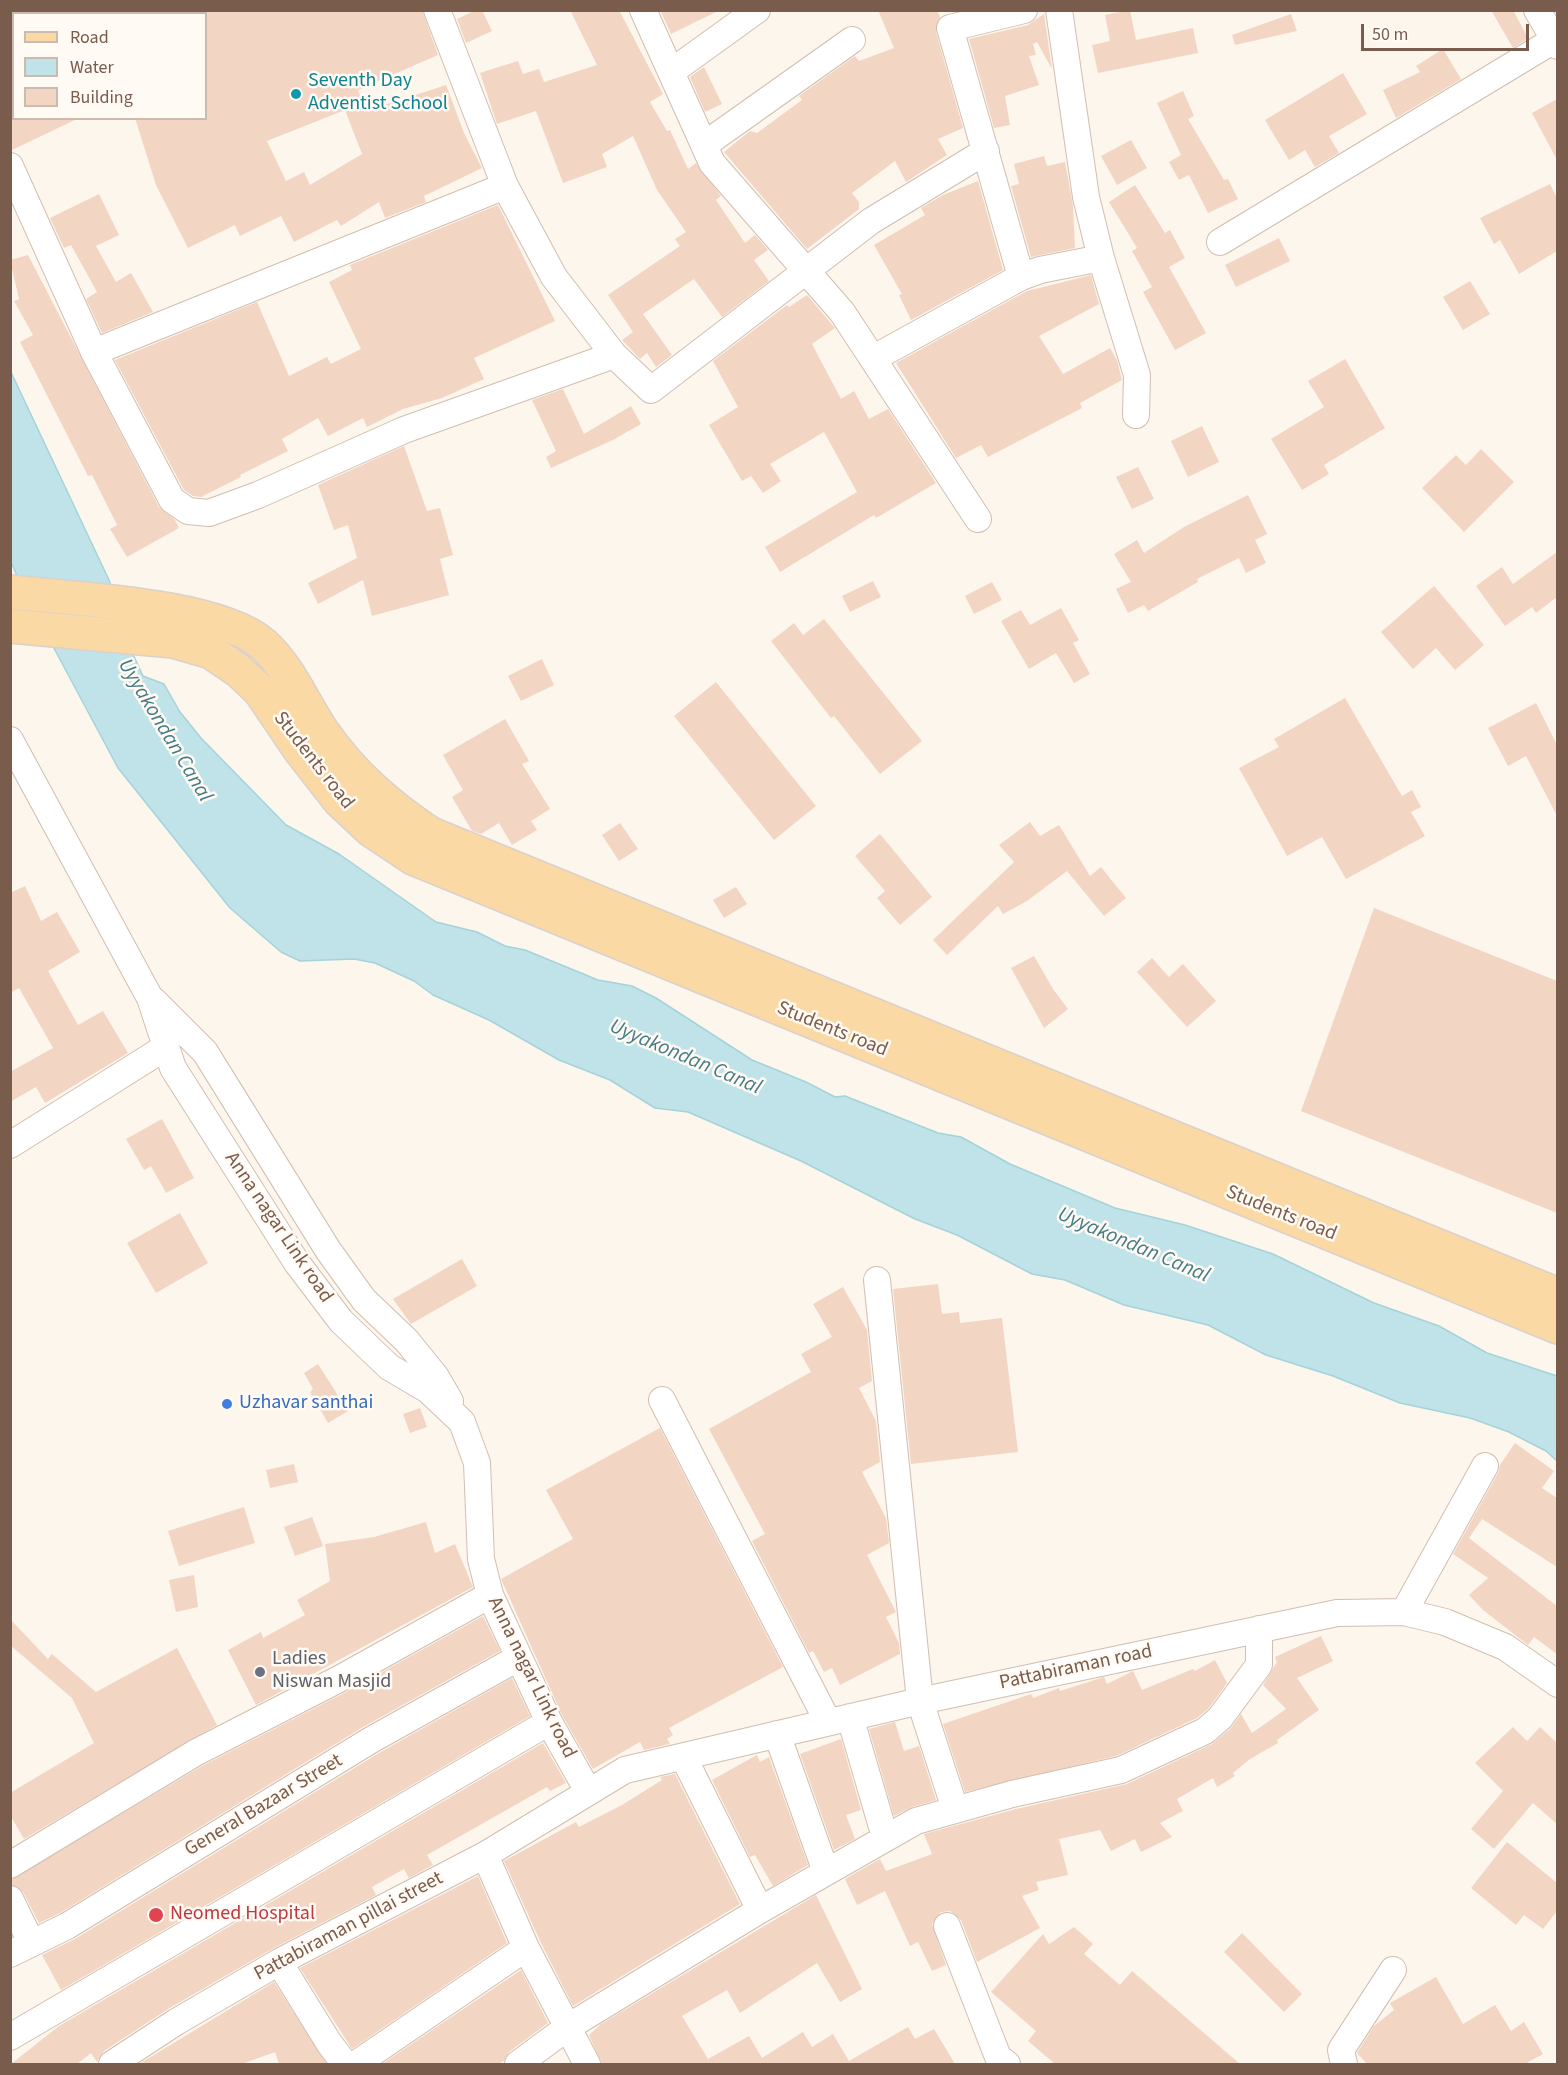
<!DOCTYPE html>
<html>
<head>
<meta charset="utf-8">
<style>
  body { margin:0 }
  #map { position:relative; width:1568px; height:2075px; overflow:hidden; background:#fdf6ec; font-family:"Source Sans 3",sans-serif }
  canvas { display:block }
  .frame { position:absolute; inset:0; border:12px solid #7a5c4d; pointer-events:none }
  .legend { position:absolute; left:12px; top:12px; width:195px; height:108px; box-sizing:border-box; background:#fffaf3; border:2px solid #cabbb1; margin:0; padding:8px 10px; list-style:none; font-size:18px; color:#7a5c4d }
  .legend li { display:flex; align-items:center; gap:12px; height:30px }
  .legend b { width:30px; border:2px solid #cabbb1 }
  .scale { position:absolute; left:1361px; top:24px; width:168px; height:27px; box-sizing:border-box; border:3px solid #7a5c4d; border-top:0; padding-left:8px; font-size:18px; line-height:21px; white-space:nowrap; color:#7a5c4d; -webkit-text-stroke:4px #fffaf3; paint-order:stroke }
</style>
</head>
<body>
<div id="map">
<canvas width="1568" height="2075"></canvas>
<div class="frame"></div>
<ul class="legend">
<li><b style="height:8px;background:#fbd9a5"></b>Road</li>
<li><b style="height:16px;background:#bfe3e8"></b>Water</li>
<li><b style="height:16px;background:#f3d5c3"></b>Building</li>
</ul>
<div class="scale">50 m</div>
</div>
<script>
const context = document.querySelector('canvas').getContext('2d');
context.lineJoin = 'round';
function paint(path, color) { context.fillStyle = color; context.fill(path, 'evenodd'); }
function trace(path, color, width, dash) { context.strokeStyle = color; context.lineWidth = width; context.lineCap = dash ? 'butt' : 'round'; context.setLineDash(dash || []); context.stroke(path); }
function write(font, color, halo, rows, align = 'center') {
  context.font = font + ' "Source Sans 3",sans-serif'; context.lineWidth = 5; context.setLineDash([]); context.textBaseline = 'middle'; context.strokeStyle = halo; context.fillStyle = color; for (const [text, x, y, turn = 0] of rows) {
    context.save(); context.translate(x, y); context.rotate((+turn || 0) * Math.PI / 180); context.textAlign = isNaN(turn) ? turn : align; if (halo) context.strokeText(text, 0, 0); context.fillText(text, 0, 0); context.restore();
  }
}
const water = new Path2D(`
  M 10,370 L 109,580 L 130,648 L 143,676 L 164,684 L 180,712 L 201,738 L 286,825 L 339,854 L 436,922 L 477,932 L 505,946 L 525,950 L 598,980 L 632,986 L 656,998 L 752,1060 L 806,1082 L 835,1097 L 845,1096 L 938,1133 L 961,1137 L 1010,1164 L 1115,1208 L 1185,1225 L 1273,1254 L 1374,1303 L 1439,1326 L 1487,1353 L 1557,1376 L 1557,1461 L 1546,1451 L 1509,1432 L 1470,1418 L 1400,1403 L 1333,1376 L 1266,1355 L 1208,1325 L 1124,1305 L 1065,1280 L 1032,1274 L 957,1235 L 915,1219 L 801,1161 L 688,1112 L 655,1108 L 610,1080 L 559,1060 L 489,1020 L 433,995 L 414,981 L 375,963 L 354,959 L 300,961 L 281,952 L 230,908 L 118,768 L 25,594 L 11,562 Z`);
paint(water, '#bfe3e8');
trace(water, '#a5d3da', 1.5);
paint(new Path2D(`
  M 206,10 L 422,10 L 438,55 L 358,90 L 366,111 L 446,85 L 464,133 L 482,168 L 424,196 L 426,202 L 385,218 L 379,202 L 341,226 L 337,220 L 294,242 L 281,216 L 240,236 L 235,225 L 188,248 L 156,185 L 135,118 L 206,118 ZM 345,110 L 362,154 L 310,185 L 304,172 L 286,181 L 267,141 Z
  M 476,10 L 482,10 L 492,31 L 466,43 L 457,19 Z
  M 570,10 L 619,10 L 663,94 L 650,102 L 667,131 L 670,130 L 688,169 L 696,163 L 721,196 L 716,200 L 745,243 L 755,235 L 768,250 L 754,260 L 769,281 L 722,317 L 694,279 L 643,314 L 672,355 L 656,367 L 647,353 L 640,359 L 622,340 L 633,332 L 608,295 L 680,246 L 675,239 L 686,232 L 657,190 L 633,136 L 602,154 L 607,167 L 563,183 L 536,111 L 497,124 L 480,73 L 518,61 L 523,74 L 539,69 L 544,82 L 597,65 Z
  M 660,10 L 720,10 L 671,34 Z
  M 878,10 L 937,10 L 940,17 L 936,32 L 963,128 L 938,139 L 947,155 L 906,182 L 895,161 L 852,193 L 859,202 L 859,209 L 807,249 L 724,152 L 750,131 L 757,133 L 802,100 L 799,96 L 855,56 L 859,61 L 894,48 Z
  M 1130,10 L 1136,40 L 1193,28 L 1198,53 L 1098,73 L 1092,45 L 1110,41 L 1105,15 Z
  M 1491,10 L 1513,10 L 1528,38 L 1513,48 Z
  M 1044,14 L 1052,69 L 1037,42 L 1033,44 L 1036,55 L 1029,56 L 1039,85 L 1005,96 L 1010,125 L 994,128 L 969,39 L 1028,25 Z
  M 1291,14 L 1297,31 L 1235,45 L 1232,35 Z
  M 1443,49 L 1461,79 L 1396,118 L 1383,90 L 1420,72 L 1416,66 Z
  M 704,67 L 722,104 L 705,112 L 690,77 Z
  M 1343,73 L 1367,114 L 1329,136 L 1339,153 L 1315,167 L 1305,150 L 1289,160 L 1265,120 Z
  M 1183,91 L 1194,116 L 1188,119 L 1224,180 L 1228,179 L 1238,199 L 1208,213 L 1189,175 L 1179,180 L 1169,162 L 1181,155 L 1157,103 Z
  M 1557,99 L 1557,160 L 1532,113 Z
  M 10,118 L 79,118 L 10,151 Z
  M 1131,140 L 1147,168 L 1117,185 L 1101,156 Z
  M 1044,156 L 1047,166 L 1065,162 L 1073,206 L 1075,248 L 1031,257 L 1011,186 L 1019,184 L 1014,164 Z
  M 978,181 L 1003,270 L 911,320 L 899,295 L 902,294 L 874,245 L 925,215 L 921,208 L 943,195 Z
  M 1550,184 L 1557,198 L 1557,251 L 1519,274 L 1500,240 L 1494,244 L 1480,218 Z
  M 1135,185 L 1165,233 L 1170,230 L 1185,258 L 1169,267 L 1206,333 L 1175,350 L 1143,292 L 1152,287 L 1132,251 L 1137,248 L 1109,202 Z
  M 99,194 L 119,235 L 96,246 L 116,282 L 131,273 L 153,312 L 102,333 L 86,299 L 97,292 L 71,245 L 64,248 L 50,218 Z
  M 498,205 L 555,321 L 474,358 L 484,379 L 442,398 L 403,409 L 367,427 L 363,418 L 328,436 L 318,418 L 282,439 L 288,451 L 240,475 L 241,477 L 201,497 L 193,496 L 184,490 L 115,360 L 257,302 L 289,376 L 327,357 L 331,364 L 361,349 L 329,282 L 352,270 L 350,265 Z
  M 1279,238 L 1290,261 L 1236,287 L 1225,265 Z
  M 28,255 L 159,507 L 175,520 L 179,528 L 127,557 L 110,529 L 117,525 L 92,475 L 88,476 L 20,342 L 33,335 L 14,301 L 19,299 L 10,260 Z
  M 1091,275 L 1099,304 L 1039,336 L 1063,374 L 1110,348 L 1117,360 L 1122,380 L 1080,403 L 1082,408 L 988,457 L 981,445 L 956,458 L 896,363 L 1027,291 Z
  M 1470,281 L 1490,314 L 1463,330 L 1443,297 Z
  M 807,295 L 835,328 L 812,344 L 841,399 L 854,391 L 869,419 L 888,409 L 936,483 L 876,518 L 874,515 L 780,572 L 765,547 L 857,492 L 824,432 L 770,464 L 781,481 L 763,493 L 751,476 L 742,481 L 709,425 L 738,407 L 713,361 L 787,305 L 789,307 Z
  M 1345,359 L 1385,428 L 1324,465 L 1329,474 L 1302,490 L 1271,439 L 1324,407 L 1308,381 Z
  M 563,389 L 584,434 L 631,406 L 641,424 L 613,440 L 551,468 L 546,457 L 556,451 L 532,400 Z
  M 1202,426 L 1219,462 L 1188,477 L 1171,441 Z
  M 404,446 L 427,511 L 440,508 L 453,555 L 440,559 L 449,595 L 372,616 L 363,580 L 318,604 L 308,583 L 357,558 L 348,525 L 334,530 L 318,485 Z
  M 1481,449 L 1514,482 L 1464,532 L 1422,488 L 1456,455 L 1466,465 Z
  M 1138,467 L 1154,499 L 1132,509 L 1116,477 Z
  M 1248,495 L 1267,534 L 1255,540 L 1266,563 L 1246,573 L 1239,558 L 1197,579 L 1198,582 L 1148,611 L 1144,605 L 1128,613 L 1116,589 L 1131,582 L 1114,554 L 1137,540 L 1144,553 L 1184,527 Z
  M 1557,552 L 1557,597 L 1536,613 L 1532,607 L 1505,626 L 1476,586 L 1502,567 L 1513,584 Z
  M 873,581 L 881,597 L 850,612 L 842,596 Z
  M 992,582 L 1002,600 L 974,614 L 965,596 Z
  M 1434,586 L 1484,645 L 1455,670 L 1436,648 L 1413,669 L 1381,632 Z
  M 1061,608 L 1079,640 L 1073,643 L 1090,674 L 1074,683 L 1056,653 L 1029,669 L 1001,621 L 1021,610 L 1030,625 Z
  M 824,619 L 922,741 L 880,774 L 834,716 L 831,718 L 771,641 L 794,623 L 803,635 Z
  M 542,659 L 554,685 L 521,701 L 508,676 Z
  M 716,682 L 816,806 L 774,840 L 674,716 Z
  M 1345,698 L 1402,796 L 1412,790 L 1421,807 L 1411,812 L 1425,836 L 1346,879 L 1322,837 L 1287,856 L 1239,768 L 1279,747 L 1274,739 Z
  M 1536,703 L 1557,745 L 1557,816 L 1526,756 L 1508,766 L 1488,728 Z
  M 505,719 L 529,761 L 522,764 L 550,809 L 531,821 L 537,830 L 512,845 L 499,823 L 481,834 L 472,831 L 452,797 L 463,790 L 443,755 Z
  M 1030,822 L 1040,836 L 1059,825 L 1090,876 L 1101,867 L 1126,898 L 1104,916 L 1067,871 L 1027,901 L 1003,914 L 998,906 L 947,955 L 933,940 L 1014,862 L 999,845 Z
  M 620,823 L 638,849 L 619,861 L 602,835 Z
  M 880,834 L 932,897 L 900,925 L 877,898 L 885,891 L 855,856 Z
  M 25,886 L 41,921 L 57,912 L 80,952 L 48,971 L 78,1025 L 103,1011 L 128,1053 L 45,1103 L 36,1087 L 10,1102 L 10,1072 L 53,1048 L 19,988 L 10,993 L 10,893 Z
  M 736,887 L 747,904 L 724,918 L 713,900 Z
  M 1374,908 L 1557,981 L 1557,1213 L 1301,1111 Z
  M 1034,956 L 1053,989 L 1068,1009 L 1044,1028 L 1011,968 Z
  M 1152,958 L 1169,977 L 1183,964 L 1216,1001 L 1187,1027 L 1137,972 Z
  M 162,1119 L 194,1178 L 166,1193 L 151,1166 L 144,1170 L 126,1139 Z
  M 180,1213 L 208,1263 L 156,1293 L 127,1243 Z
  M 462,1259 L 477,1286 L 411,1324 L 393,1299 Z
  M 938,1284 L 942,1314 L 959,1312 L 960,1323 L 1002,1318 L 1018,1452 L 911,1464 L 893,1289 Z
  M 843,1287 L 867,1330 L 872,1381 L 859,1388 L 876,1421 L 880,1462 L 862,1472 L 886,1518 L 889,1543 L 867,1555 L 896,1612 L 886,1617 L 899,1643 L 900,1654 L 840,1685 L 832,1668 L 824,1672 L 813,1651 L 809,1653 L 752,1541 L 765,1534 L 709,1429 L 811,1372 L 801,1354 L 832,1337 L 813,1304 Z
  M 318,1364 L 348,1411 L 328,1423 L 310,1392 L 313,1389 L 304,1373 Z
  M 420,1408 L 427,1427 L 410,1433 L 403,1414 Z
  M 660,1428 L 783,1667 L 669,1728 L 673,1735 L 667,1739 L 670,1744 L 644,1750 L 640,1742 L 593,1769 L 562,1715 L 501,1579 L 573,1539 L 546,1490 Z
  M 1515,1443 L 1554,1471 L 1542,1488 L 1557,1498 L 1557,1567 L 1482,1519 L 1469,1538 L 1557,1606 L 1557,1654 L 1534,1637 L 1528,1645 L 1483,1610 L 1469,1595 L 1488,1578 L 1453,1554 L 1498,1473 L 1500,1465 Z
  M 294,1464 L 298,1482 L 270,1488 L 266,1470 Z
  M 244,1507 L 255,1543 L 179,1566 L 168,1531 Z
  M 312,1517 L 323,1546 L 295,1556 L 284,1527 Z
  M 426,1522 L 435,1553 L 455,1544 L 473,1587 L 256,1705 L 228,1650 L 261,1632 L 263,1638 L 305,1615 L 297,1600 L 330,1581 L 325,1544 L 374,1537 Z
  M 194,1575 L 198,1607 L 176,1612 L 169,1580 Z
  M 483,1616 L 500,1651 L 363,1727 L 60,1913 L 39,1923 L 23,1892 L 10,1884 L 10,1880 L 202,1766 L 346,1692 Z
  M 10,1619 L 48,1659 L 52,1654 L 96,1692 L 177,1648 L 217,1725 L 24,1839 L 10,1815 L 10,1793 L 94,1743 L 72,1698 L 10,1645 Z
  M 1321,1636 L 1333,1661 L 1297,1678 L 1319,1710 L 1277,1740 L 1278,1743 L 1250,1759 L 1233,1773 L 1235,1776 L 1217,1787 L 1213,1778 L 1177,1799 L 1183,1811 L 1160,1823 L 1172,1837 L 1141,1852 L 1135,1839 L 1111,1851 L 1100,1830 L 1059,1839 L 1068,1875 L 1036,1882 L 1039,1890 L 1022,1896 L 1040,1928 L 977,1962 L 961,1920 L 950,1911 L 941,1912 L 932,1924 L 946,1965 L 932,1971 L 918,1942 L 910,1946 L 885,1891 L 857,1905 L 845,1879 L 880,1859 L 886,1871 L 932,1854 L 924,1834 L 1016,1809 L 1127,1784 L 1212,1744 L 1230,1729 L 1241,1714 L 1252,1733 L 1286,1709 L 1263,1685 L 1277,1662 L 1275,1657 Z
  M 1215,1660 L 1227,1683 L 1209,1708 L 1197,1718 L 1116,1756 L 965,1792 L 943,1724 L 1031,1694 L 1033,1698 L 1059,1688 L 1060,1691 L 1104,1677 L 1107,1684 L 1133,1671 L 1142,1690 L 1193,1669 L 1195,1671 Z
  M 512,1678 L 530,1716 L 61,1990 L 42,1955 L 75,1939 L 379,1753 Z
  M 895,1722 L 904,1751 L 919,1746 L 936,1800 L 912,1807 L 894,1816 L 869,1729 Z
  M 1513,1727 L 1527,1741 L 1540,1727 L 1557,1743 L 1557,1824 L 1533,1803 L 1494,1849 L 1471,1829 L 1503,1791 L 1475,1763 Z
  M 841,1739 L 861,1810 L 846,1815 L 855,1839 L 834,1850 L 800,1754 Z
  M 543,1743 L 566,1783 L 550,1791 L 547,1787 L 427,1855 L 433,1865 L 409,1878 L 404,1869 L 372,1887 L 376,1895 L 272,1949 L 168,2009 L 104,2051 L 97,2062 L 91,2053 L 77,2064 L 11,2064 L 59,2026 Z
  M 757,1755 L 760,1762 L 769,1757 L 808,1865 L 773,1886 L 755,1855 L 750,1857 L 712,1780 Z
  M 675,1774 L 740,1904 L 573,2006 L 540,1941 L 504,1861 L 576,1822 L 579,1827 L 622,1805 L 662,1780 L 660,1777 Z
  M 1507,1842 L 1557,1883 L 1557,1911 L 1543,1929 L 1524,1915 L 1516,1925 L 1471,1888 Z
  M 478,1876 L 507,1943 L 352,2049 L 300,1968 Z
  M 816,1895 L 862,1989 L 840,2002 L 817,1963 L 740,2013 L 727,1990 L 682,2016 L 708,2059 L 749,2036 L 762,2058 L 803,2032 L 812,2047 L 833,2034 L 849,2061 L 908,2027 L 915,2039 L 934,2029 L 955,2064 L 602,2064 L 589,2035 L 601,2024 Z
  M 1074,1927 L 1093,1944 L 1084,1954 L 1120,1985 L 1132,1971 L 1240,2064 L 1055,2064 L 1028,2041 L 1036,2031 L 991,1992 L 1043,1934 L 1049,1944 Z
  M 1242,1933 L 1302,1994 L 1284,2012 L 1224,1952 Z
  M 521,1970 L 548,2023 L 509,2052 L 504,2061 L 498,2064 L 382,2064 Z
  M 1436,1977 L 1463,2024 L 1495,2005 L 1511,2031 L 1524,2022 L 1543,2054 L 1525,2064 L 1367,2064 L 1357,2053 L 1374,2026 L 1394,2010 L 1390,2003 Z
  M 274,1982 L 327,2064 L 279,2064 L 275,2052 L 242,2064 L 139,2064 Z`), '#f3d5c3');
const minor = new Path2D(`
  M 643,10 L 712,163 L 842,312 L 978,519
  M 1059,10 L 1086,197 L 1101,258 L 1137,375 L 1136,415
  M 1537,10 L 1558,46
  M 671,72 L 757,10
  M 704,145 L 852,40
  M 10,166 L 94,352 L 172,500 L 188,511 L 209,513 L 258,495 L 404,430 L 614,355 L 554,277 L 505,186 L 437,10
  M 1220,242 L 1554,40
  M 1021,277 L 950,28 L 1024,10
  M 94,352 L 505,186
  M 614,355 L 651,390 L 871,221 L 986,151
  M 874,358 L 1021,277 L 1040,270 L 1101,258
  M 10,740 L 150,998 L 173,1068 L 297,1263 L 341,1321 L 389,1367 L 428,1390 L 462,1422 L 477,1463 L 481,1559 L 490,1595 L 549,1722 L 588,1791
  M 154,1001 L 205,1052 L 328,1250 L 364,1300 L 407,1341 L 436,1377 L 450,1401
  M 10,1145 L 166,1047
  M 877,1280 L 920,1701 L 955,1809
  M 662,1400 L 828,1722
  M 1404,1612 L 1485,1466
  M 850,1717 L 885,1837
  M 777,1734 L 826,1872
  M 684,1758 L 760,1910
  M 485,1855 L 526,1948 L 587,2064
  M 10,1865 L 195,1753 L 339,1679 L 490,1595
  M 10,1899 L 31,1942
  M 947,1926 L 998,2057 L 1007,2064
  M 10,1954 L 67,1926 L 371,1740 L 518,1658
  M 279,1962 L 329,2043 L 345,2064
  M 10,2037 L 549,1722
  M 112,2064 L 176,2022 L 279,1962 L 485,1855 L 625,1770 L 920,1701 L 1337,1613 L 1404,1612 L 1445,1622 L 1505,1647 L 1558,1684
  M 356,2064 L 526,1948
  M 518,2064 L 568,2027 L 760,1910 L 916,1821 L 1012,1794 L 1121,1770 L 1205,1731 L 1220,1718 L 1259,1665 L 1259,1629
  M 1344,2064 L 1341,2050 L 1393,1970`);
const major = new Path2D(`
  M 10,592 C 73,599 217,604 263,644 C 289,667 303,703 322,731 C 352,774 387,805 431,834 L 1558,1295
  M 10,626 L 173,641 L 211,652 L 239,671 L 260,691 L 300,750 L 339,800 L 371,830 L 413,858 L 1558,1327`);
trace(minor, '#d1beb0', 28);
trace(major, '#dad1cd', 36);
trace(minor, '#fff', 26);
trace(major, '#fbd9a5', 33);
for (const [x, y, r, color] of [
  [296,94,6,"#0f9aa8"],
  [227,1404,6,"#3f7fe0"],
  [260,1672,6,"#6b7280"],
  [156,1915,8,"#e0444e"]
]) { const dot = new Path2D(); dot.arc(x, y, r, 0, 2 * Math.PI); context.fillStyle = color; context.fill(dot); trace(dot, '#fffaf3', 2); }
write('20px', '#0d838f', '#fffaf3', [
  ["Seventh Day",308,82],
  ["Adventist School",308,105]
], 'left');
write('20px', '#7a5c4d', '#fffaf3', [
  ["Students road",313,761,52],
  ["Students road",832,1030,22],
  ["Students road",1281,1214,22],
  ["Anna nagar Link road",278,1228,56],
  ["Pattabiraman road",1076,1668,-12],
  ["Anna nagar Link road",531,1678,64],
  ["General Bazaar Street",264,1806,-31],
  ["Pattabiraman pillai street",349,1927,-28]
]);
write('20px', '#366cbe', '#fffaf3', [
  ["Uzhavar santhai",239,1404]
], 'left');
write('20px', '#5b616d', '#fffaf3', [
  ["Ladies",272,1660],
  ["Niswan Masjid",272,1683]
], 'left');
write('20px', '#be3a42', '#fffaf3', [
  ["Neomed Hospital",170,1915]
], 'left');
write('italic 21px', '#437c86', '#fffaf3', [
  ["Uyyakondan Canal",164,731,59],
  ["Uyyakondan Canal",685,1058,23],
  ["Uyyakondan Canal",1133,1246,23]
]);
</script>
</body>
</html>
